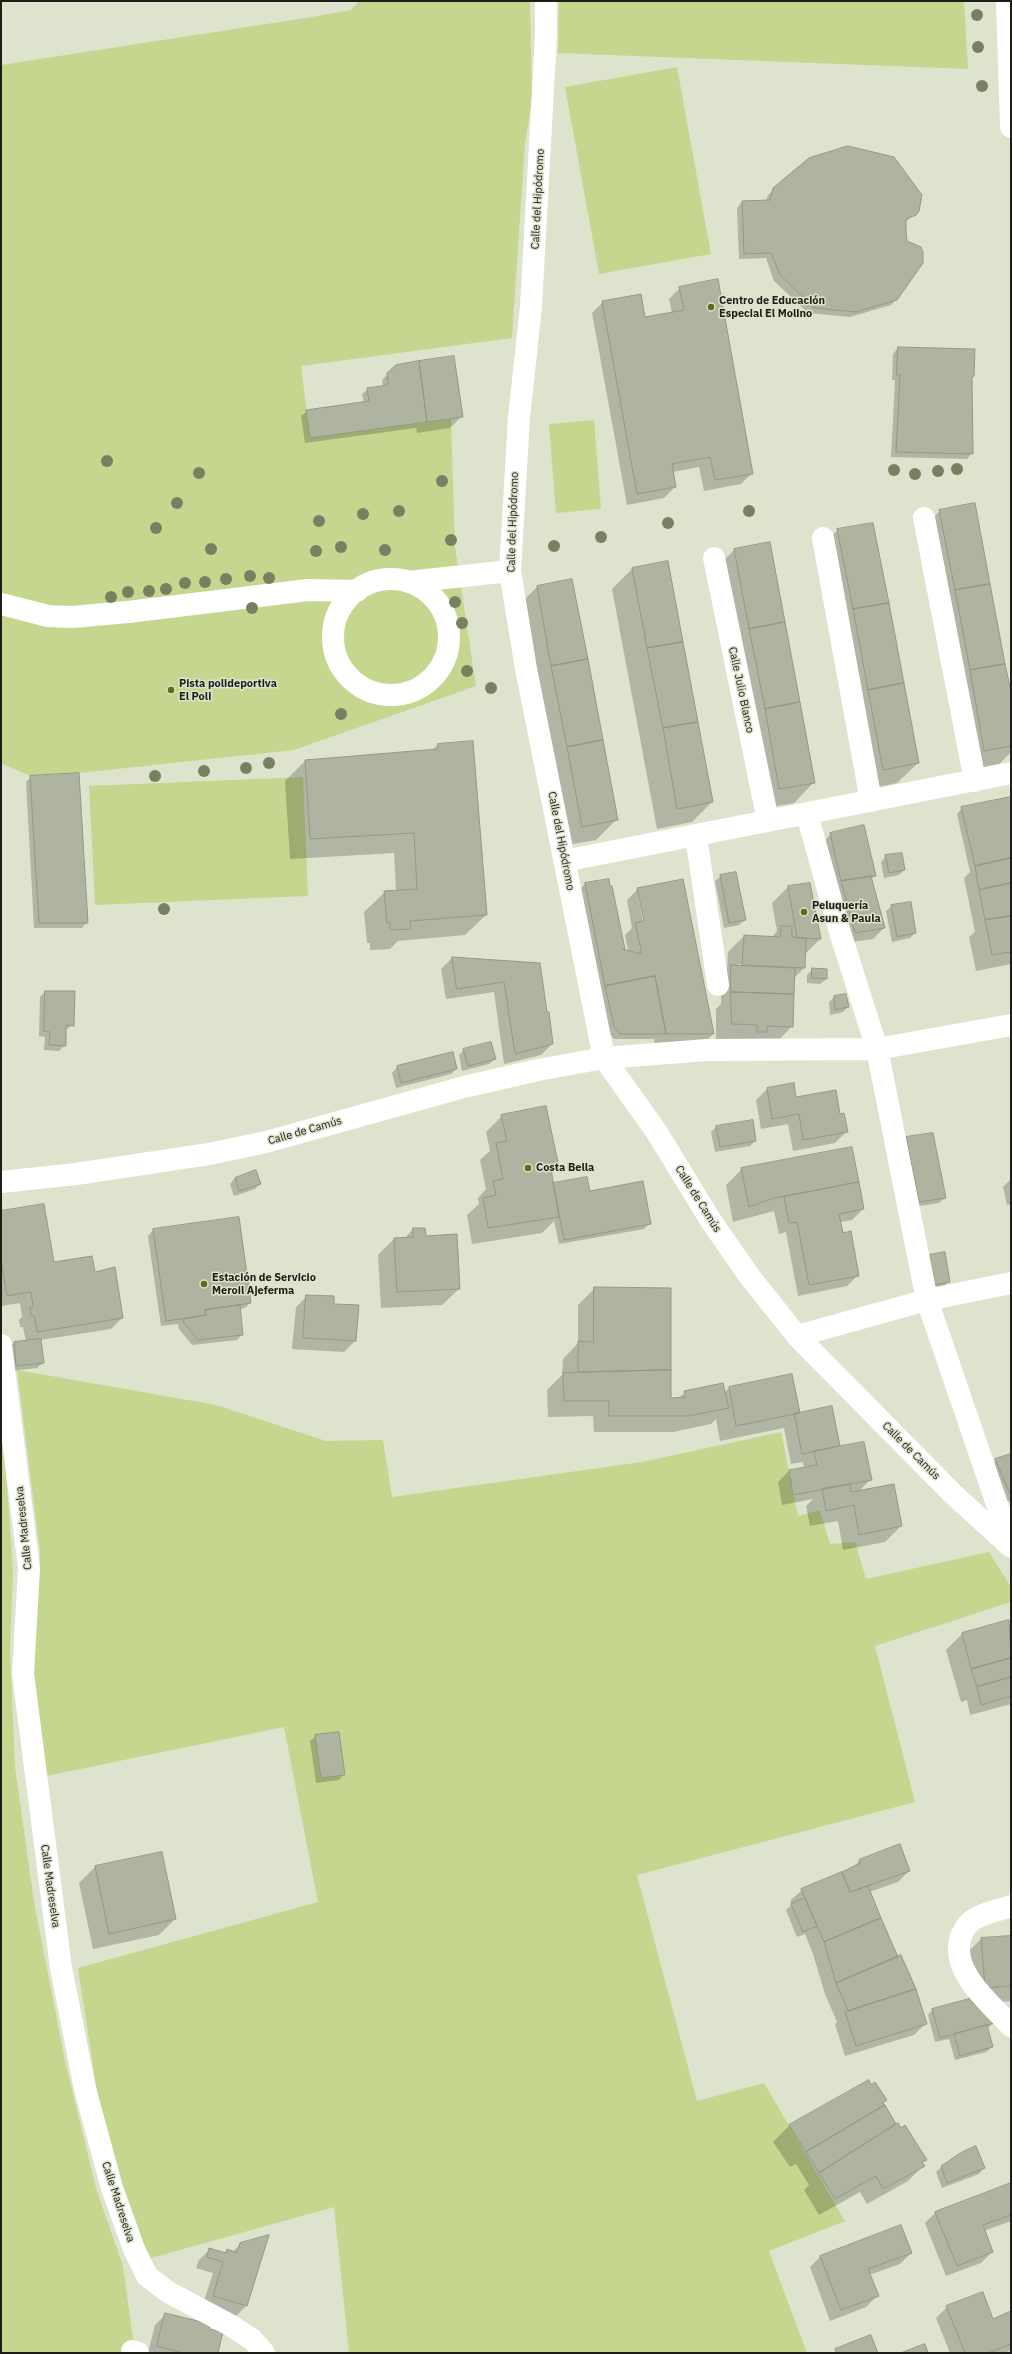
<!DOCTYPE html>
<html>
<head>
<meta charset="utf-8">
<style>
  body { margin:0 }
  #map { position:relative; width:1012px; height:2354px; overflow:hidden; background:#dde3cd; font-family:"IBM Plex Sans",sans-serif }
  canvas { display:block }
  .frame { position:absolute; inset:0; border:2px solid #1c1e17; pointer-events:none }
</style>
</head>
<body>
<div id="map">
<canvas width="1012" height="2354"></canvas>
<div class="frame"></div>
</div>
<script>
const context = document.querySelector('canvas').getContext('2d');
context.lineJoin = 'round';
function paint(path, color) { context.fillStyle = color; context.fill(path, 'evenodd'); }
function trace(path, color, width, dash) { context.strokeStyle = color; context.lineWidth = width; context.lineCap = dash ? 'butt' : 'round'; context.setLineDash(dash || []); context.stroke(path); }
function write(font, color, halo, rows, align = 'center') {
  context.font = font + ' "IBM Plex Sans",sans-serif'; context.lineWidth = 3; context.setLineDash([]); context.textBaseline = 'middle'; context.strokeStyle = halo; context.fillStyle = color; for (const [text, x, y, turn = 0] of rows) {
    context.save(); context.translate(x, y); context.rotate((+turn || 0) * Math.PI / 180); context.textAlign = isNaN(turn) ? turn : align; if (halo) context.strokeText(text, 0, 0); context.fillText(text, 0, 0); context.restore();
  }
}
paint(new Path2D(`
  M 359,1 L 530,1 L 532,100 L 525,143 L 512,338 L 301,366 L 310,438 L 451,419 L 455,547 L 476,686 L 294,750 L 79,773 L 30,776 L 1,763 L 1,65 L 312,17 L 351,10 Z
  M 559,1 L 964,1 L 968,69 L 558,53 Z
  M 677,67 L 711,254 L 599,274 L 565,87 Z
  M 594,420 L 601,509 L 556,513 L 549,424 Z
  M 303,777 L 308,896 L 95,905 L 89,786 Z
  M 17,1370 L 216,1405 L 326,1441 L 383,1440 L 392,1497 L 642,1462 L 781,1432 L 798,1516 L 820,1510 L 830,1544 L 855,1542 L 866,1579 L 989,1552 L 1011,1587 L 1011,1602 L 875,1646 L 915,1802 L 637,1875 L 697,2101 L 764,2083 L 845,2221 L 769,2251 L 807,2353 L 349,2353 L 334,2207 L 144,2260 L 99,2105 L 78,1968 L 318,1902 L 284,1727 L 46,1776 L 33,1664 L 40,1552 Z
  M 1,1431 L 5,1458 L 13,1570 L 10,1649 L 15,1767 L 34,1902 L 65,2061 L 96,2188 L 123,2266 L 134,2346 L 144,2353 L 1,2353 Z`), '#c5d78e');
paint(new Path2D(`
  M 774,189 L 915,214 L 905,222 L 896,300 L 891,305 L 850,317 L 808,313 L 774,281 L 766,258 L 739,259 L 737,208 L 742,202 L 766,201 L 768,195 Z
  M 680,288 L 752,473 L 741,484 L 704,491 L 699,467 L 673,472 L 675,487 L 664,498 L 627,505 L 592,313 L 603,302 L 644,318 L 672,313 L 669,299 Z
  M 898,348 L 973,376 L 971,378 L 972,453 L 967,459 L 891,457 L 895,380 L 892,380 L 893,354 Z
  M 396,366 L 461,417 L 450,428 L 417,433 L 416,428 L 305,443 L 301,416 L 307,411 L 364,403 L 362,394 L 368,389 L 383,387 L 382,380 Z
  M 940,511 L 1011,698 L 1011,752 L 999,764 L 964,771 L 919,531 Z
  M 838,530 L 918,763 L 897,783 L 863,790 L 817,550 Z
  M 734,550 L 814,782 L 794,803 L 759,809 L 714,570 Z
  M 632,569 L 712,802 L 692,822 L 657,829 L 612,589 Z
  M 537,587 L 616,820 L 596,840 L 562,846 L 517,607 Z
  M 438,744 L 486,915 L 465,935 L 398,941 L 390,949 L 370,950 L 370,943 L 367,943 L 364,912 L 385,892 L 396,891 L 394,853 L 290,859 L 285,781 L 305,761 L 432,751 Z
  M 31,777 L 87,922 L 82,928 L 34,928 L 26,782 Z
  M 1011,798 L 1011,964 L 976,971 L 969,937 L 975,932 L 964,878 L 970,872 L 957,814 L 962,808 Z
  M 831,834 L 875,875 L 871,880 L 884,928 L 873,939 L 844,943 L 820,845 Z
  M 886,856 L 904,870 L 899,875 L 884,878 L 881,862 Z
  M 721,876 L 745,920 L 739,925 L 724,928 L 715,881 Z
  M 585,884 L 624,949 L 622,950 L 628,951 L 625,935 L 632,928 L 627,900 L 638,889 L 713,1034 L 702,1045 L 655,1044 L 654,1039 L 614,1039 L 609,1033 L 574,895 ZM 638,896 L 640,896 L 646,926 L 644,926 Z
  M 809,884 L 820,939 L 805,954 L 804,968 L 793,979 L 792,1026 L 776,1043 L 716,1040 L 716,1009 L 721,1004 L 721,977 L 727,971 L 728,952 L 744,936 L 771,938 L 777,931 L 772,903 L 788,887 ZM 738,964 L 790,967 L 790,969 L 737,966 Z
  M 892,906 L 915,933 L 910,938 L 892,942 L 886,911 Z
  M 452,958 L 539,964 L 552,1044 L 541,1055 L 504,1064 L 494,992 L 446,999 L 441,969 Z
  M 813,969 L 826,979 L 820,984 L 807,983 L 807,975 Z
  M 45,992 L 73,1025 L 65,1030 L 65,1045 L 59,1051 L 44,1050 L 45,1037 L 39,1036 L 40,997 Z
  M 834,997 L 848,1007 L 843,1012 L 830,1015 L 829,1002 Z
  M 464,1050 L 495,1059 L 489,1064 L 462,1071 L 459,1055 Z
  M 452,1053 L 456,1069 L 451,1074 L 396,1088 L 392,1073 L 397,1067 Z
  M 767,1089 L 839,1115 L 846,1132 L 835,1143 L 793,1151 L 788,1124 L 761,1129 L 756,1100 Z
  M 502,1116 L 558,1167 L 551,1174 L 553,1185 L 589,1192 L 650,1223 L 644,1229 L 559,1244 L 554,1221 L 542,1233 L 472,1244 L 467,1215 L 479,1204 L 478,1198 L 486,1189 L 480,1160 L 490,1151 L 486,1132 Z
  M 717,1126 L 755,1141 L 750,1146 L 715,1152 L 711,1132 Z
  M 907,1138 L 945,1198 L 939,1203 L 913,1207 L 901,1143 Z
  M 851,1148 L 863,1209 L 852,1220 L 840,1222 L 858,1275 L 847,1286 L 798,1296 L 786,1232 L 779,1234 L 774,1211 L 733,1222 L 726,1185 L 742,1169 Z
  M 256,1171 L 260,1184 L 255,1189 L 234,1196 L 230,1184 L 235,1178 Z
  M 1011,1179 L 1011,1204 L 1007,1205 L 1003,1187 Z
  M 1,1212 L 53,1263 L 94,1273 L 122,1318 L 111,1329 L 40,1340 L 43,1363 L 37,1368 L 11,1371 L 9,1348 L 14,1342 L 26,1341 L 23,1327 L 20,1327 L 19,1320 L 22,1317 L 20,1303 L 1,1306 Z
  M 413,1229 L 425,1237 L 459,1289 L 442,1305 L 381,1308 L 378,1255 L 394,1239 L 405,1238 Z
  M 153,1230 L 250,1303 L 245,1308 L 239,1309 L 242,1335 L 237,1340 L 192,1345 L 179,1329 L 178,1324 L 161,1326 L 148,1236 Z
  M 924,1262 L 949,1281 L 944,1287 L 930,1290 Z
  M 595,1288 L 670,1289 L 670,1399 L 679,1398 L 685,1392 L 724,1393 L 729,1388 L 791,1375 L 797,1414 L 831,1407 L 839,1448 L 870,1480 L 859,1491 L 901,1526 L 885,1542 L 843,1550 L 838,1521 L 810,1526 L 806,1506 L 813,1499 L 782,1505 L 778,1482 L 789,1471 L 804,1469 L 803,1462 L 791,1464 L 784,1428 L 720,1441 L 716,1419 L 711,1424 L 673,1432 L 594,1432 L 593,1416 L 548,1417 L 547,1390 L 562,1375 L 563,1359 L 578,1343 L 578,1305 Z
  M 307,1296 L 333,1305 L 355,1341 L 344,1352 L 292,1349 L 296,1307 Z
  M 1011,1455 L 1011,1501 L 1006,1502 L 991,1466 L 996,1460 Z
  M 1009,1621 L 1011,1629 L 1011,1704 L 970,1715 L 967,1700 L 961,1702 L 946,1650 L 962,1634 Z
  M 316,1736 L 344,1774 L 339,1780 L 316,1783 L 310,1741 Z
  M 859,1861 L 909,1871 L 898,1882 L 869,1892 L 897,1958 L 915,1989 L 925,2024 L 914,2035 L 845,2056 L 835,2024 L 837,2022 L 825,1994 L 813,1954 L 805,1934 L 797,1937 L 786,1910 L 792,1904 L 790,1901 L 802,1890 L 854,1867 Z
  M 95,1867 L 175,1919 L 159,1935 L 93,1949 L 79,1883 Z
  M 1011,1937 L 1011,2001 L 973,2004 L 993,2023 L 988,2028 L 992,2047 L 986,2052 L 955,2060 L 949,2039 L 935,2042 L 928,2015 L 933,2009 L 969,2000 L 965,1955 L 981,1939 Z
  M 882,2103 L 895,2124 L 890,2128 L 925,2160 L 922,2163 L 924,2165 L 908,2181 L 867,2204 L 860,2192 L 819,2215 L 804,2190 L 809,2185 L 796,2164 L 790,2167 L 773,2142 L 789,2126 Z
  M 941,2167 L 984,2168 L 979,2174 L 942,2188 L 936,2172 Z
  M 1011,2184 L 1011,2221 L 984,2231 L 992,2252 L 981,2263 L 946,2276 L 925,2223 L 936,2212 Z
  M 241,2244 L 246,2306 L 235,2317 L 202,2307 L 213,2273 L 196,2268 L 199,2260 L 210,2249 L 224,2253 L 227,2251 L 232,2252 Z
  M 911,2253 L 900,2264 L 869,2275 L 877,2296 L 866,2307 L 830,2321 L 810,2267 L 821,2256 Z
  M 947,2307 L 993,2320 L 1011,2313 L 1011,2350 L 1004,2353 L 950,2353 L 936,2318 Z
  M 166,2314 L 208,2330 L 217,2353 L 148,2353 L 155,2325 Z`), '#0003');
const building = new Path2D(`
  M 848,146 L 894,157 L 922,195 L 919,211 L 916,215 L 906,219 L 906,229 L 907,241 L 921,247 L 923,252 L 923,263 L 897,300 L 856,312 L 814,308 L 780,275 L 771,253 L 744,254 L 742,201 L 770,200 L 773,188 L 809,158 Z
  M 718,279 L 753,474 L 715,480 L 710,457 L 672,464 L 676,487 L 637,494 L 602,301 L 641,294 L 645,317 L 684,310 L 679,287 Z
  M 898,347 L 975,349 L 974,376 L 972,377 L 973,454 L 896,452 L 900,375 L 897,375 Z
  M 454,356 L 463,417 L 427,422 L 419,361 Z
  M 419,361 L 427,422 L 310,438 L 306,410 L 369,401 L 367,388 L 388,385 L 387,373 L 396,365 Z
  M 975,503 L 990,584 L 955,590 L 939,510 Z
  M 873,523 L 889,603 L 853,609 L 837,529 Z
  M 770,542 L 785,622 L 749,629 L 734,549 Z
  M 668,561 L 683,642 L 647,648 L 632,568 Z
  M 572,579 L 588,659 L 551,666 L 537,586 Z
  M 990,584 L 1005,664 L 970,670 L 955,590 Z
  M 889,603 L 904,683 L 868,690 L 853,609 Z
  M 785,622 L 800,702 L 765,709 L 749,629 Z
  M 683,642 L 698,722 L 663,728 L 647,648 Z
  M 588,659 L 603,740 L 567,747 L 551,666 Z
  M 1005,664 L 1011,692 L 1011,746 L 984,751 L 970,670 Z
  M 904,683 L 919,763 L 883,770 L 868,690 Z
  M 800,702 L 815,783 L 779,789 L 765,709 Z
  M 698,722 L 713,802 L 677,809 L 663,728 Z
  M 603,740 L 618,820 L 582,827 L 567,747 Z
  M 473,741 L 487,915 L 410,921 L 411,929 L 390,930 L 390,923 L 387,923 L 384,891 L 417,889 L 414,833 L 310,839 L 305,760 L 438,749 L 438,744 Z
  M 79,773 L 88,923 L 39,923 L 30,776 Z
  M 1011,797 L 1011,858 L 975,866 L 961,807 Z
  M 864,825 L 876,876 L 841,881 L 830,833 Z
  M 902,853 L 905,870 L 889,873 L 885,855 Z
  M 1011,858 L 1011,883 L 979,890 L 975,866 Z
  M 736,872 L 746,920 L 729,923 L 720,875 Z
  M 871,876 L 885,928 L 855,933 L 841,881 Z
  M 609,879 L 610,886 L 612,886 L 625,949 L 622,949 L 642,954 L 635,923 L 644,921 L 637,888 L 683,879 L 714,1034 L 666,1034 L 655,976 L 605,986 L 585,883 Z
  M 810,883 L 821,939 L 797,938 L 788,886 Z
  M 1011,883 L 1011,916 L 985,920 L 979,890 Z
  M 911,902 L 916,933 L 897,937 L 891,905 Z
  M 1011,916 L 1011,952 L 992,955 L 985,920 Z
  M 781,926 L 792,926 L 792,937 L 806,938 L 805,968 L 742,965 L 744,935 L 780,937 Z
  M 452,957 L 540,963 L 547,1012 L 549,1012 L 553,1044 L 515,1054 L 504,982 L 457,989 Z
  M 731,965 L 795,968 L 794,994 L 731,992 Z
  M 812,968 L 827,969 L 827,979 L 812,978 Z
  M 655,976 L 666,1034 L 620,1034 L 614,1027 L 605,986 Z
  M 45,991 L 75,991 L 74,1026 L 66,1025 L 66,1046 L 49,1045 L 50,1032 L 44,1031 Z
  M 731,992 L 794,994 L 793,1027 L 767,1026 L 767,1032 L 757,1032 L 757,1025 L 732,1024 Z
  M 846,994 L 849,1007 L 835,1010 L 834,996 Z
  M 491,1042 L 496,1059 L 468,1066 L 463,1049 Z
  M 453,1052 L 457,1069 L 401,1083 L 397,1066 Z
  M 794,1083 L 796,1097 L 836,1090 L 840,1114 L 844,1113 L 848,1132 L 803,1140 L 799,1114 L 772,1119 L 767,1088 Z
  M 546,1106 L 559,1167 L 551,1169 L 559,1217 L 488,1228 L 483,1198 L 496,1195 L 493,1181 L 503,1179 L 496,1143 L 507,1141 L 501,1115 Z
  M 753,1120 L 756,1141 L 720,1147 L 716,1126 Z
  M 933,1133 L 946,1198 L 919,1202 L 906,1137 Z
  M 852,1147 L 859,1182 L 774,1198 L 749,1207 L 741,1168 Z
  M 256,1170 L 261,1184 L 239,1191 L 235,1178 Z
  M 587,1177 L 590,1191 L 643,1181 L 651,1224 L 564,1240 L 553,1183 Z
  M 859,1182 L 864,1209 L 839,1214 L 843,1233 L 851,1231 L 859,1276 L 809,1285 L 797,1222 L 789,1223 L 784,1197 Z
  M 44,1204 L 54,1262 L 92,1256 L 95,1272 L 115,1267 L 123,1318 L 37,1332 L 34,1316 L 31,1316 L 30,1308 L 33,1307 L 31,1292 L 7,1296 L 1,1260 L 1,1211 Z
  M 239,1217 L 251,1303 L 205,1310 L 206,1315 L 166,1321 L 153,1229 Z
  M 413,1228 L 425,1228 L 426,1236 L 457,1234 L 460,1289 L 397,1292 L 394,1238 L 413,1237 Z
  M 945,1252 L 950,1282 L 935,1285 L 929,1255 Z
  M 594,1287 L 671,1288 L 671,1370 L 578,1372 L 578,1341 L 593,1342 Z
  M 306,1295 L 334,1296 L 334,1304 L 359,1305 L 356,1341 L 303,1338 Z
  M 240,1305 L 243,1335 L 198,1340 L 184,1323 L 183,1319 L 206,1315 L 205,1310 Z
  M 41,1339 L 44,1363 L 16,1366 L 14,1342 Z
  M 671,1370 L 671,1398 L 686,1397 L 684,1391 L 723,1383 L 729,1408 L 689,1416 L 609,1416 L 609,1401 L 564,1401 L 563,1373 Z
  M 792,1374 L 800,1413 L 736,1426 L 729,1387 Z
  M 832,1406 L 840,1446 L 802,1454 L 794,1414 Z
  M 864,1442 L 872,1480 L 793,1495 L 789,1470 L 817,1465 L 814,1451 Z
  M 1011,1454 L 1011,1496 L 995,1459 Z
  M 850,1484 L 851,1492 L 894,1484 L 902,1526 L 859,1535 L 854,1505 L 826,1511 L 822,1489 Z
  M 1009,1620 L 1011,1658 L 971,1669 L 962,1633 Z
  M 1011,1658 L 1011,1677 L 977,1687 L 971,1669 Z
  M 1011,1677 L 1011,1696 L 981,1705 L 977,1687 Z
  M 339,1732 L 345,1775 L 321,1778 L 315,1735 Z
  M 900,1844 L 910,1871 L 850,1892 L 842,1872 L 860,1863 L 859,1860 Z
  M 162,1852 L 176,1919 L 109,1934 L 95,1866 Z
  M 842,1872 L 850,1892 L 868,1886 L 881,1918 L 824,1942 L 801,1889 Z
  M 805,1898 L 817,1926 L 803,1932 L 791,1904 Z
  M 881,1918 L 898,1957 L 836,1983 L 824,1942 Z
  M 1011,1936 L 1011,1986 L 985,1988 L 981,1938 Z
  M 901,1955 L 916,1989 L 848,2011 L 836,1983 Z
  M 916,1989 L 927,2024 L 856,2046 L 845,2012 Z
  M 969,1999 L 994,2023 L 940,2038 L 932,2009 Z
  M 987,2025 L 993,2047 L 960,2056 L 954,2034 Z
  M 869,2080 L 871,2085 L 875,2082 L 887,2100 L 883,2103 L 885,2105 L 806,2152 L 789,2125 Z
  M 885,2105 L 896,2124 L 819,2173 L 806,2152 Z
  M 898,2123 L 901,2128 L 905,2125 L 927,2160 L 922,2162 L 925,2166 L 883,2189 L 876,2176 L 835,2199 L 819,2173 Z
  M 976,2146 L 985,2168 L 947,2183 L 941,2166 L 962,2152 Z
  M 1011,2183 L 1011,2215 L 983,2225 L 993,2252 L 957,2266 L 935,2212 Z
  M 901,2225 L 912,2253 L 868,2269 L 879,2296 L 841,2310 L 820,2256 Z
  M 269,2235 L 247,2306 L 213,2296 L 223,2262 L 207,2257 L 209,2248 L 226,2253 L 227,2249 L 237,2253 L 240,2243 Z
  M 983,2292 L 993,2319 L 1011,2311 L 1011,2344 L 988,2353 L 965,2353 L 946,2306 Z
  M 165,2313 L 210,2324 L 209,2329 L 223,2332 L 218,2353 L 183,2353 L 157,2346 Z
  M 871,2335 L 878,2353 L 836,2353 L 835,2349 Z
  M 925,2344 L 928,2353 L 901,2353 Z`);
paint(building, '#aeb49f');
trace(building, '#939985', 1);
trace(new Path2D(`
  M333 637a58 58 0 1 1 116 0a58 58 0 1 1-116 0Z
  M 408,582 L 510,571
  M 1,604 L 48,616 L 72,617 L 128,612 L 308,590 L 357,591
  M 696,836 L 718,985
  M 132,2351 L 138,2353`), '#fff', 22);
trace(new Path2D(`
  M 546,1 L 546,35 L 531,307 L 519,417 L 510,571 L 526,669 L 604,1058 L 656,1131 L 711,1221 L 750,1277 L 797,1336 L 953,1494 L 1011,1547
  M 1007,1 L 1011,127
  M 924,518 L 975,781
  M 823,538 L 871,801
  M 714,558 L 768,821
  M 807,814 L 839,929 L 877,1049 L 927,1300 L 1011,1545
  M 564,861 L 1011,773
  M 1,1182 L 76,1174 L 209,1154 L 266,1142 L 464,1087 L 538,1070 L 604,1058 L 707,1050 L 877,1049 L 1011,1025
  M 797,1336 L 927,1300 L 1011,1283
  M 1,1345 L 29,1568 L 23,1674 L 61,1968 L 85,2089 L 112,2188 L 134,2249 L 147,2276 L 168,2292 L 230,2325 L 253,2340 L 264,2353
  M 1011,1906 C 1000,1910 987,1912 976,1918 C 968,1922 964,1929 961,1936 C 949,1971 990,2003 1011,2026`), '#fff', 22);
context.fillStyle = '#798062';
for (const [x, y] of [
  [977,15],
  [978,47],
  [982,86],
  [107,461],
  [957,469],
  [894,470],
  [938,471],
  [199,473],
  [915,474],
  [442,481],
  [177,503],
  [399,511],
  [749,511],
  [363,514],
  [319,521],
  [668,523],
  [156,528],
  [601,537],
  [451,540],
  [554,546],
  [341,547],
  [211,549],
  [385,550],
  [316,551],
  [250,576],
  [269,578],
  [226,579],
  [205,582],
  [185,583],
  [166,589],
  [149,591],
  [128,592],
  [111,597],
  [455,602],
  [252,608],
  [462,623],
  [467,671],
  [491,688],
  [341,714],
  [269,763],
  [246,768],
  [204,771],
  [155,776],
  [164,909]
]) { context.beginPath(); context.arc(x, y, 6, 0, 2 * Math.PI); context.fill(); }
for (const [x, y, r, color] of [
  [711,307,4,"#5c6c18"],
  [171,690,4,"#5c6c18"],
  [804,912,4,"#5c6c18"],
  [528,1168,4,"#5c6c18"],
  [204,1284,4,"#5c6c18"]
]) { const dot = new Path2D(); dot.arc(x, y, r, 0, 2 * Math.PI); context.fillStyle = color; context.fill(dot); trace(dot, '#dde3cd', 1.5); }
write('11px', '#1c1e17', '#dde3cd', [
  ["Calle del Hipódromo",538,199,-87],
  ["Calle del Hipódromo",513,522,-88],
  ["Calle Julio Blanco",741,690,78],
  ["Calle del Hipódromo",561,841,79],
  ["Calle de Camús",305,1131,-16],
  ["Calle de Camús",698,1199,58],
  ["Calle de Camús",911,1451,45],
  ["Calle Madreselva",24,1528,-96],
  ["Calle Madreselva",50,1886,82],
  ["Calle Madreselva",118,2202,72]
]);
write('bold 11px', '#1c1e17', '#dde3cd', [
  ["Centro de Educación",719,301],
  ["Especial El Molino",719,314],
  ["Pista polideportiva",179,684],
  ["El Poli",179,697],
  ["Peluquería",812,906],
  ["Asun & Paula",812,919],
  ["Costa Bella",536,1168],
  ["Estación de Servicio",212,1278],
  ["Meroil Ajeferma",212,1291]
], 'left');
</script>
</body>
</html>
